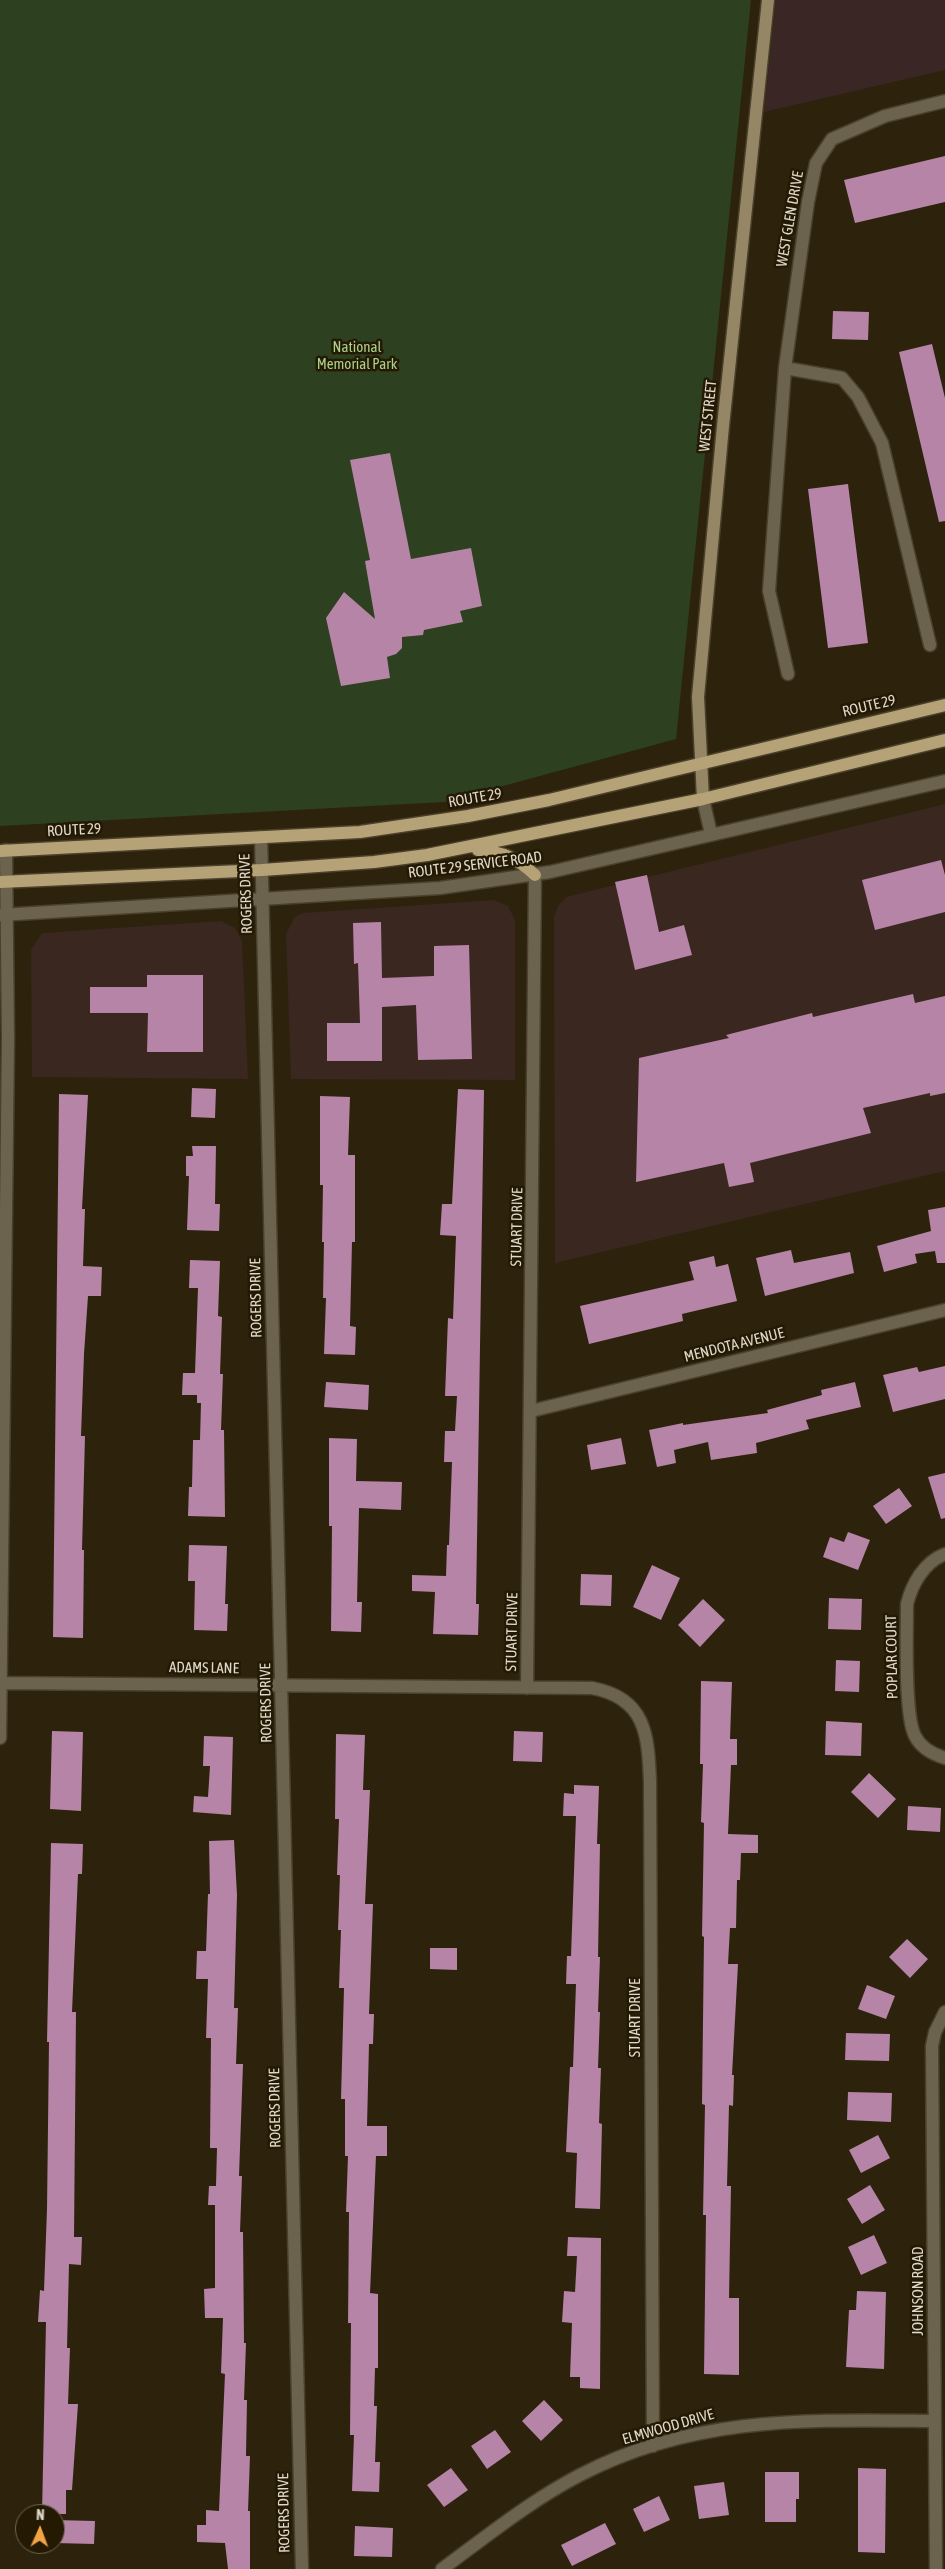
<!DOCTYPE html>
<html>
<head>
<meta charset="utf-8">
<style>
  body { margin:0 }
  #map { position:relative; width:945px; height:2569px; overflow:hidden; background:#2d230c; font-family:"Asap Condensed",sans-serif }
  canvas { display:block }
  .north { position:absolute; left:15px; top:2504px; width:50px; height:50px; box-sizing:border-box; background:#241903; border:1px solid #6f6653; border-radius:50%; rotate:2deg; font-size:14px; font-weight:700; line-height:20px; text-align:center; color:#e0d9cb }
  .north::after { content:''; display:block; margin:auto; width:18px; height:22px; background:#f3a442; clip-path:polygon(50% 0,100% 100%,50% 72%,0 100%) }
</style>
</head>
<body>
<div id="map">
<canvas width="945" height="2569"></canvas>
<div class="north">N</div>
</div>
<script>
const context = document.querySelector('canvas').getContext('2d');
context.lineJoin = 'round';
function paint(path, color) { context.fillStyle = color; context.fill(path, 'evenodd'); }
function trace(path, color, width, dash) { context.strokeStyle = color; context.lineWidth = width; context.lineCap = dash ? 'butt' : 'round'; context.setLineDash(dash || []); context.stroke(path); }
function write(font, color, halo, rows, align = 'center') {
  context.font = font + ' "Asap Condensed",sans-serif'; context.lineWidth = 5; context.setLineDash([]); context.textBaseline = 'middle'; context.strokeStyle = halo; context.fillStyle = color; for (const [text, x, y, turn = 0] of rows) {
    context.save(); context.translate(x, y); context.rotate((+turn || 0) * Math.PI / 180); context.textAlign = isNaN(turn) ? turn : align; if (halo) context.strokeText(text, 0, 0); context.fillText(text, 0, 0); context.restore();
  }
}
paint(new Path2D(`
  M 945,804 L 945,1171 L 555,1263 L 554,917 L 558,906 L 566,897 Z
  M 494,900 L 508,906 L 515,920 L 515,1080 L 291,1079 L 286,934 L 295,917 L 303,913 Z
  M 221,921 L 235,928 L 242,941 L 248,1079 L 32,1077 L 31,950 L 42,933 Z`), '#392720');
paint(new Path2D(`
  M 776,0 L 945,0 L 945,70 L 764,112 Z`), '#392625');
paint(new Path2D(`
  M 0,0 L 751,0 L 676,739 L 444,802 L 0,826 Z`), '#2d401f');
paint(new Path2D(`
  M 945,156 L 945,202 L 855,223 L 844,180 Z
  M 833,311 L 869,312 L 868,340 L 832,339 Z
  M 932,344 L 945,398 L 945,521 L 939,522 L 899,352 Z
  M 390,453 L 411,559 L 471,548 L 482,606 L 460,611 L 463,622 L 424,630 L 423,635 L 402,637 L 402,648 L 396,654 L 387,657 L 390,678 L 341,686 L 326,618 L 344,592 L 375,619 L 365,561 L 370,560 L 350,460 Z
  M 848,484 L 868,643 L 828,648 L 808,489 Z
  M 941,860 L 945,875 L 945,912 L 875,930 L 862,880 Z
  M 647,875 L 659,932 L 684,925 L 692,955 L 635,970 L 615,882 Z
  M 381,922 L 382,978 L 434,976 L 434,946 L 469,945 L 472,1059 L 418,1060 L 416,1005 L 382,1007 L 382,1061 L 327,1061 L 327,1023 L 360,1023 L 358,963 L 354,964 L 353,923 Z
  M 147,975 L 203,975 L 203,1052 L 147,1052 L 148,1013 L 90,1013 L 90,987 L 147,987 Z
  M 913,994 L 915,1003 L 945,996 L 945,1093 L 930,1096 L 930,1093 L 863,1108 L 871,1133 L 750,1163 L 754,1182 L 729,1187 L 724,1163 L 636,1182 L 639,1058 L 729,1038 L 726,1035 L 812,1013 L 813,1017 Z
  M 192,1088 L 216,1089 L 215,1118 L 191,1117 Z
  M 458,1089 L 484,1090 L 476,1604 L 479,1604 L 478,1635 L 433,1634 L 435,1592 L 412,1591 L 412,1575 L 446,1576 L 447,1545 L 449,1545 L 452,1462 L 444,1462 L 445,1431 L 455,1431 L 457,1396 L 445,1396 L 448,1318 L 453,1319 L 456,1236 L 440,1235 L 442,1204 L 452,1204 Z
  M 59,1094 L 88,1095 L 82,1209 L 85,1209 L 83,1266 L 102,1267 L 101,1296 L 88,1296 L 84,1354 L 81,1436 L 85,1436 L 82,1550 L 84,1550 L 83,1638 L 53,1637 Z
  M 320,1096 L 350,1097 L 348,1155 L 355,1155 L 355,1242 L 352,1242 L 350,1326 L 356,1327 L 355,1355 L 324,1354 L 326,1298 L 323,1298 L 324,1242 L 322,1242 L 323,1185 L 320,1185 Z
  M 192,1146 L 216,1146 L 215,1204 L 220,1204 L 219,1231 L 187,1230 L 189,1176 L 186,1176 L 186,1156 L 193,1156 Z
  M 945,1207 L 945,1263 L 937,1263 L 935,1251 L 915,1254 L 917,1263 L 884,1272 L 877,1246 L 931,1231 L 928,1210 Z
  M 791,1250 L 794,1263 L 850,1252 L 854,1273 L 765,1296 L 756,1258 Z
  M 714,1256 L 716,1267 L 728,1264 L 737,1301 L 682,1314 L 683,1321 L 589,1344 L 580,1306 L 694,1280 L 689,1262 Z
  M 190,1260 L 220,1261 L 218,1316 L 222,1317 L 220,1374 L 223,1374 L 221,1430 L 224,1430 L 225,1517 L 188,1516 L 189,1487 L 192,1487 L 193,1440 L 200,1440 L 201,1403 L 197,1403 L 197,1395 L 182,1395 L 183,1373 L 195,1373 L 198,1288 L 189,1288 Z
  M 945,1366 L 945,1399 L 893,1412 L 883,1375 L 917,1367 L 919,1372 Z
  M 326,1382 L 369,1385 L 368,1410 L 324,1407 Z
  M 855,1382 L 861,1407 L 806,1420 L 809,1429 L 756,1443 L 757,1453 L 711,1460 L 708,1442 L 674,1450 L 676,1463 L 657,1467 L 649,1430 L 683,1423 L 683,1425 L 768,1413 L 767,1410 L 822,1395 L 821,1390 Z
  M 329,1438 L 357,1439 L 356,1481 L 402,1482 L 401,1510 L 359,1508 L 357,1602 L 362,1602 L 361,1632 L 331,1631 L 332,1526 L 329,1526 Z
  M 621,1438 L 626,1464 L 591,1470 L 587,1445 Z
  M 945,1473 L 945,1518 L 941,1519 L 928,1477 Z
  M 899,1488 L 912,1506 L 886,1524 L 873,1506 Z
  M 848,1532 L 870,1540 L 858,1570 L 823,1557 L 830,1537 L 844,1542 Z
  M 189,1545 L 227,1546 L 225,1604 L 228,1604 L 227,1631 L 194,1630 L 195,1581 L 188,1581 Z
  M 652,1565 L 680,1578 L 661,1620 L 633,1607 Z
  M 581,1574 L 612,1575 L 611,1606 L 580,1605 Z
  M 829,1598 L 862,1599 L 861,1630 L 828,1629 Z
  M 703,1599 L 725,1620 L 700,1647 L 678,1625 Z
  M 836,1660 L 860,1661 L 859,1692 L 835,1691 Z
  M 701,1681 L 732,1682 L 730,1739 L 737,1739 L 737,1765 L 731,1765 L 728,1834 L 758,1835 L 758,1853 L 741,1853 L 740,1880 L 737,1880 L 736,1928 L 730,1928 L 728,1964 L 738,1964 L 732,2075 L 734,2075 L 733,2106 L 729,2105 L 727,2186 L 731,2186 L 729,2298 L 739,2298 L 739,2375 L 704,2374 L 706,2215 L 703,2215 L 705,2105 L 702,2104 L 704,1937 L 702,1936 L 704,1823 L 701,1822 L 703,1764 L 700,1764 Z
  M 826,1721 L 862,1723 L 861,1756 L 825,1755 Z
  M 52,1731 L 83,1732 L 81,1811 L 50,1809 Z
  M 514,1731 L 543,1732 L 542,1762 L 513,1761 Z
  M 336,1734 L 365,1735 L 363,1790 L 370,1790 L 365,1904 L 373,1904 L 369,2014 L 374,2014 L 373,2044 L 369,2044 L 367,2126 L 387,2126 L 387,2156 L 376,2156 L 370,2293 L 378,2294 L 378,2368 L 375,2368 L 374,2406 L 377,2406 L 375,2462 L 380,2462 L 379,2492 L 352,2491 L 354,2435 L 350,2435 L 351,2323 L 348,2323 L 349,2212 L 346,2212 L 348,2156 L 345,2156 L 345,2099 L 341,2099 L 344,1988 L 339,1988 L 341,1930 L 338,1930 L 340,1875 L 337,1875 L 339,1819 L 335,1819 Z
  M 204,1736 L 233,1737 L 231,1815 L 193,1812 L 194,1796 L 208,1797 L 210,1766 L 203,1766 Z
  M 869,1773 L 896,1799 L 878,1818 L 851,1792 Z
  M 574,1785 L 599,1786 L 597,1844 L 600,1844 L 598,1957 L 600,1957 L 598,2012 L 600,2012 L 598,2068 L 601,2068 L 599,2123 L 602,2124 L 600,2209 L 575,2208 L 577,2153 L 566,2152 L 570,2067 L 573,2067 L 576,1984 L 566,1984 L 567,1956 L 571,1956 L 576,1816 L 563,1816 L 564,1793 L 574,1794 Z
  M 908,1806 L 941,1808 L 940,1832 L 907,1830 Z
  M 234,1840 L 237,1895 L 234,2008 L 238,2008 L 236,2064 L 243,2064 L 239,2176 L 242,2176 L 240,2232 L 243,2232 L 244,2343 L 246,2343 L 244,2400 L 247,2400 L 246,2456 L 250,2456 L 248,2511 L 250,2511 L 250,2569 L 228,2569 L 225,2543 L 197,2542 L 197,2525 L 206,2525 L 206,2510 L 219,2511 L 225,2374 L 221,2373 L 223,2318 L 205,2318 L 204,2289 L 215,2288 L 215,2205 L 208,2205 L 209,2186 L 216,2186 L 217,2148 L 210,2148 L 211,2038 L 206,2038 L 208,1979 L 196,1979 L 197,1951 L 206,1951 L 208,1894 L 210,1894 L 209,1841 Z
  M 51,1843 L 83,1844 L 82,1874 L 78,1874 L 72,2012 L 76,2012 L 74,2237 L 82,2237 L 81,2265 L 69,2264 L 67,2348 L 70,2348 L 68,2404 L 78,2404 L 72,2490 L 66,2490 L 66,2514 L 42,2514 L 46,2322 L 38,2322 L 40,2290 L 44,2291 L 47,2209 L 49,2042 L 47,2042 Z
  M 907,1939 L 928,1959 L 910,1978 L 889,1957 Z
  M 430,1948 L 457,1948 L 457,1970 L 430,1969 Z
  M 867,1985 L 895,1996 L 886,2019 L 858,2009 Z
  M 846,2033 L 890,2034 L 889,2061 L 845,2060 Z
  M 848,2092 L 892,2093 L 891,2122 L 847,2120 Z
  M 878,2135 L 890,2158 L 861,2173 L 849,2150 Z
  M 870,2185 L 885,2210 L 862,2224 L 847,2199 Z
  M 874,2235 L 887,2263 L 861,2275 L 848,2247 Z
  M 568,2237 L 601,2238 L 600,2389 L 580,2388 L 580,2377 L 570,2377 L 572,2323 L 562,2322 L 564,2291 L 575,2292 L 577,2256 L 567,2256 Z
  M 857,2291 L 886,2292 L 884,2369 L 846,2367 L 849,2310 L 856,2310 Z
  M 544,2400 L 563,2420 L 541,2441 L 522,2421 Z
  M 495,2430 L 511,2452 L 487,2469 L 471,2446 Z
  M 451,2468 L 468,2490 L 444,2507 L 427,2485 Z
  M 858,2468 L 886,2469 L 885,2553 L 858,2552 Z
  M 765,2472 L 799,2472 L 799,2499 L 796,2499 L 796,2522 L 765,2522 Z
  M 724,2482 L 729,2515 L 699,2519 L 694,2486 Z
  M 659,2496 L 670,2520 L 644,2532 L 633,2509 Z
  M 55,2520 L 95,2521 L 94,2544 L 55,2543 Z
  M 605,2523 L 616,2544 L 572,2566 L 561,2545 Z
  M 355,2526 L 393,2528 L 392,2557 L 354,2556 Z`), '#b584a6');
const street = new Path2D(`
  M 785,368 L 842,378 L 858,397 L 882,443 L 930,645
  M 788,674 L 769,591 L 785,368 L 808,202 L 816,163 L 832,139 L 885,116 L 945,101
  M 703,799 L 711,834
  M 261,837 L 302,2569
  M 0,915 L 440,888 L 550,872 L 945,781
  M 531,1411 L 945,1310
  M 945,1554 C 924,1562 912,1584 907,1604 C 907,1631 904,1715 915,1736 C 921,1748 932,1754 945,1758
  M 0,1683 L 592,1688 C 646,1698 648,1735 650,1781 L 653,2446
  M 527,1688 L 535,875
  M 0,1738 L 8,1039 L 6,850
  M 442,2569 C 487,2536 530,2501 580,2475 C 696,2415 809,2420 935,2421
  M 936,2569 L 932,2046 L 935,2032 L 945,2012`);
const secondary = new Path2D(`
  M 703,799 L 698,697 L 723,426 L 768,0`);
const primary = new Path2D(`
  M 478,850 C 503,852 517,858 535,875
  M 0,851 L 360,832 L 468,816 L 549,800 L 945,705
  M 0,882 L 262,870 L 374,862 L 427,855 L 703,799 L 945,740`);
trace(street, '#4a402b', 15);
trace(secondary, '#4a402b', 15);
trace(primary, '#4a402b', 15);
trace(street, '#6c634f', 12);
trace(secondary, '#958765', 12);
trace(primary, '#b5a277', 12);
write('15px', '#e0d9cb', '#241903', [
  ["WEST GLEN DRIVE",790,219,-80],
  ["WEST STREET",708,416,-84],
  ["ROUTE 29",869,706,-13],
  ["ROUTE 29",475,798,-10],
  ["ROUTE 29",74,830,-3],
  ["ROUTE 29 SERVICE ROAD",475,865,-7],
  ["ROGERS DRIVE",246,894,-92],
  ["STUART DRIVE",517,1227,-89],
  ["ROGERS DRIVE",256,1298,-91],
  ["MENDOTA AVENUE",734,1345,-14],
  ["STUART DRIVE",512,1632,-89],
  ["POPLAR COURT",892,1657,-91],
  ["ADAMS LANE",204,1668,1],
  ["ROGERS DRIVE",266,1703,-91],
  ["STUART DRIVE",635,2018,-90],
  ["ROGERS DRIVE",275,2108,-91],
  ["JOHNSON ROAD",918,2291,-90],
  ["ELMWOOD DRIVE",668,2427,-16],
  ["ROGERS DRIVE",284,2513,-91]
]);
write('15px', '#a8d18a', '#241903', [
  ["National",357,347],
  ["Memorial Park",357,364]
]);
</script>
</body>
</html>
